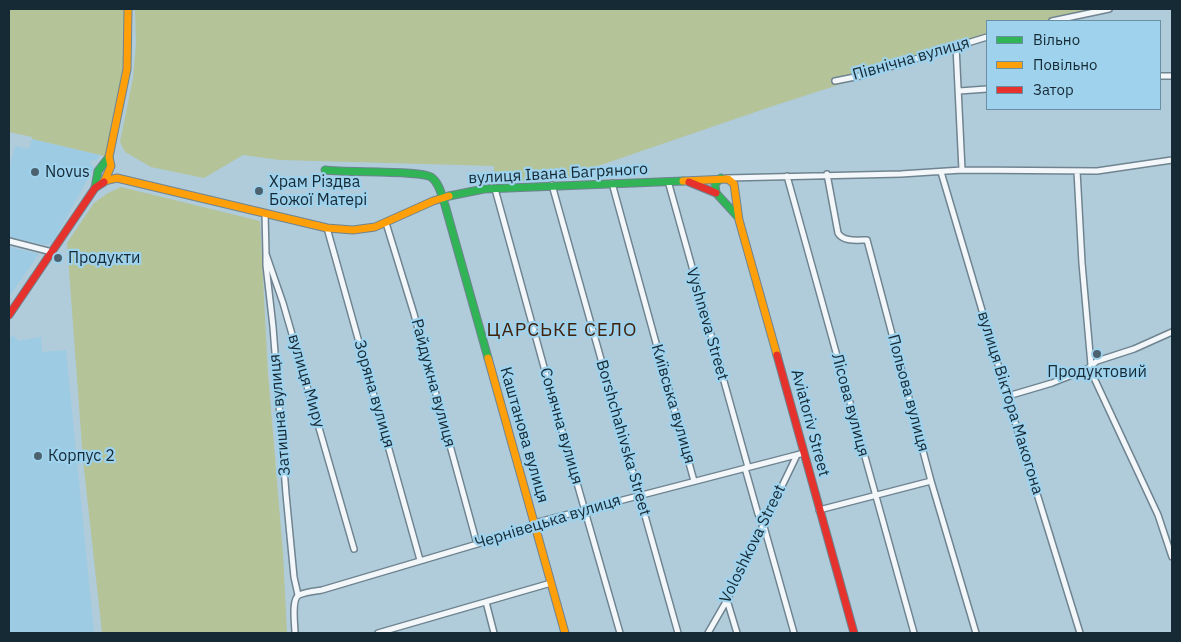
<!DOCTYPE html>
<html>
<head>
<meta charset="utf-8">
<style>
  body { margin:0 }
  #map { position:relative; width:1181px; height:642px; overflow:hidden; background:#b0ccdb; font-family:"IBM Plex Sans",sans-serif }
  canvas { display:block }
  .frame { position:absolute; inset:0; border:10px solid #162a35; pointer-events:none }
  .legend { position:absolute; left:986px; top:20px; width:175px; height:90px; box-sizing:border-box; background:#9ed2ed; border:1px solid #688fa3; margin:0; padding:6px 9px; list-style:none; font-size:15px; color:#162a35 }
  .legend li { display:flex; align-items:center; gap:10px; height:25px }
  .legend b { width:25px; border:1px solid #688fa3 }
</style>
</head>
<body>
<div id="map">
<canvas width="1181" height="642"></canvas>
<div class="frame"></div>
<ul class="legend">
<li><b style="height:6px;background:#30b455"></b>Вільно</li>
<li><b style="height:6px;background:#ff9f0a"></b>Повільно</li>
<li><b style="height:6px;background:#e5322d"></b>Затор</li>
</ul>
</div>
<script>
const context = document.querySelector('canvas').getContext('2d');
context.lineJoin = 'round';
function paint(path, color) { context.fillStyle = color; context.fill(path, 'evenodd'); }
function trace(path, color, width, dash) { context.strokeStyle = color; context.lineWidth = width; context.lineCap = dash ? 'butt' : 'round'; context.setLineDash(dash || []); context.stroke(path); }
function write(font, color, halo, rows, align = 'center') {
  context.font = font + ' "IBM Plex Sans",sans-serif'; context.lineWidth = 4.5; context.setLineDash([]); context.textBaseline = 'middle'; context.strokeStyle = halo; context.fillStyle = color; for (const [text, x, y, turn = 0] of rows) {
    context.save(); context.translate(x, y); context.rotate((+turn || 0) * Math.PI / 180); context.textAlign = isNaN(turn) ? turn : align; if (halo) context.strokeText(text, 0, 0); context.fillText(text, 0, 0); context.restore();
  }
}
paint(new Path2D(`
  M 32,139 L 100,155 L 97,160 L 91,161 L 90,163 L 94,168 L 54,240 L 50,244 L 45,245 L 9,237 L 9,168 L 15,146 L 29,149 Z
  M 9,247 L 39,254 L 9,297 Z
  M 12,335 L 19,341 L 41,337 L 42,352 L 66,350 L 94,633 L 9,633 L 9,340 Z`), '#9dcbe3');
paint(new Path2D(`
  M 9,9 L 128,9 L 128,44 L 109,157 L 32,139 L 32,137 L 9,132 Z
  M 135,9 L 1109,9 L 1052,21 L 987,21 L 987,37 L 773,106 L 592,168 L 593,176 L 494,183 L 494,166 L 280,160 L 243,155 L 204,178 L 151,167 L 125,152 L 120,142 L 133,78 L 136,44 Z
  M 121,187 L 260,221 L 268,374 L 283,553 L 287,633 L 102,633 L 83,460 L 67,243 L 94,203 L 108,193 Z`), '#b4c398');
const street = new Path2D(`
  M 1052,21 L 1109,9
  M 956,46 L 962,170
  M 1160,76 L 1172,76
  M 835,81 L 860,76 L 987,37
  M 959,91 L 987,89
  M 1077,171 L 1082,263 L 1091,365 L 1095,380 L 1158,515 L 1172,557
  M 941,172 L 1021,442 L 1080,633
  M 827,174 L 838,233 C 843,242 857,240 867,240 L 931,481 L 976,633
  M 787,176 L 914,633
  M 727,178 L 901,174 L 962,170 L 1097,171 L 1172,160
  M 668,181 L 748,467
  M 612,183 L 694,481
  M 552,185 L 678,633
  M 495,189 L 550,389 L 620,633
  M 265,213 L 266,254 L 283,303 L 354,549
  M 386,223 L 414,314 L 477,544
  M 327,228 L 420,560
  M 9,241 L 52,252
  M 266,254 L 266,265 L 273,327 L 286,494 L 294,577 L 298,595
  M 1008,396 L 1052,383 L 1087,369 L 1097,361 L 1134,349 L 1172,332
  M 745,468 L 758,514 L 763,523 L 794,633
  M 819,510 L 931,481
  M 727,600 L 737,633
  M 486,602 L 494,633
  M 295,633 C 295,625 291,599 299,595 C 305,592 315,591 322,590 L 528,529 L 534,523 L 804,453
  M 378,633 L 551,583
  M 708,633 L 727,600 L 797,455`);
const fast = new Path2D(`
  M 325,170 C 345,173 420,170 431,177 C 439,182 442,196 445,205 L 488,358
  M 721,178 L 715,184 L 716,193 L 738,217
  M 95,188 L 98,171 L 109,157
  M 449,196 L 484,189 L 683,181`);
const slow = new Path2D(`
  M 104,181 L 117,178 L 327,228 L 353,230 L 375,227 L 433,201 L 449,196
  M 683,181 L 728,179 L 734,184 L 739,220 L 777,355
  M 104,182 L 111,166 L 109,157 L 127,69 L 128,9
  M 488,358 L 565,633`);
const jam = new Path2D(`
  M 689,182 L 716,193
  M 9,315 L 95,188 L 104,182
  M 777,355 L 854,633`);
trace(street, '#6f8490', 8);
trace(fast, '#6f8490', 9);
trace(slow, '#6f8490', 9);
trace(jam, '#6f8490', 9);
trace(street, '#f3f7fa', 5);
trace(fast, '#30b455', 7);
trace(slow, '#ff9f0a', 7);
trace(jam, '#e5322d', 7);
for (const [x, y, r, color] of [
  [35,172,5,"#4c636f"],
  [259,191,5,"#4c636f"],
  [58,258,5,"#4c636f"],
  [1097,354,5,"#4c636f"],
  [38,456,5,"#4c636f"]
]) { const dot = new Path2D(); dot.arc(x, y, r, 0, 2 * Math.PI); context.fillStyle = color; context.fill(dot); trace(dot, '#9ed2ed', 2); }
write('16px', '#162a35', '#9ed2ed', [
  ["Північна вулиця",911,59,-16],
  ["вулиця Івана Багряного",558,174,-3],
  ["Vyshneva Street",707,324,74],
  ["вулиця Миру",306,381,74],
  ["Райдужна вулиця",433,383,75],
  ["Польова вулиця",908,393,75],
  ["Зоряна вулиця",374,394,74],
  ["вулиця Віктора Макогона",1010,403,73],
  ["Київська вулиця",673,404,74],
  ["Лісова вулиця",850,405,75],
  ["Затишна вулиця",280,415,-95],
  ["Aviatoriv Street",810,423,75],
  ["Сонячна вулиця",561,426,74],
  ["Каштанова вулиця",524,435,74],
  ["Borshchahivska Street",623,438,74],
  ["Чернівецька вулиця",548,522,-17],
  ["Voloshkova Street",753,544,-64]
]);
write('16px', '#162a35', '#9ed2ed', [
  ["Novus",45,172],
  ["Храм Різдва",269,182],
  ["Божої Матері",269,200],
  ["Продукти",68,258],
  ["Продуктовий",1097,372,"center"],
  ["Корпус 2",48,456]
], 'left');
context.letterSpacing = '1px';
write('19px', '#41210b', '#9ed2ed', [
  ["ЦАРСЬКЕ СЕЛО",562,331]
]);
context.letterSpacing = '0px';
</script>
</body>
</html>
